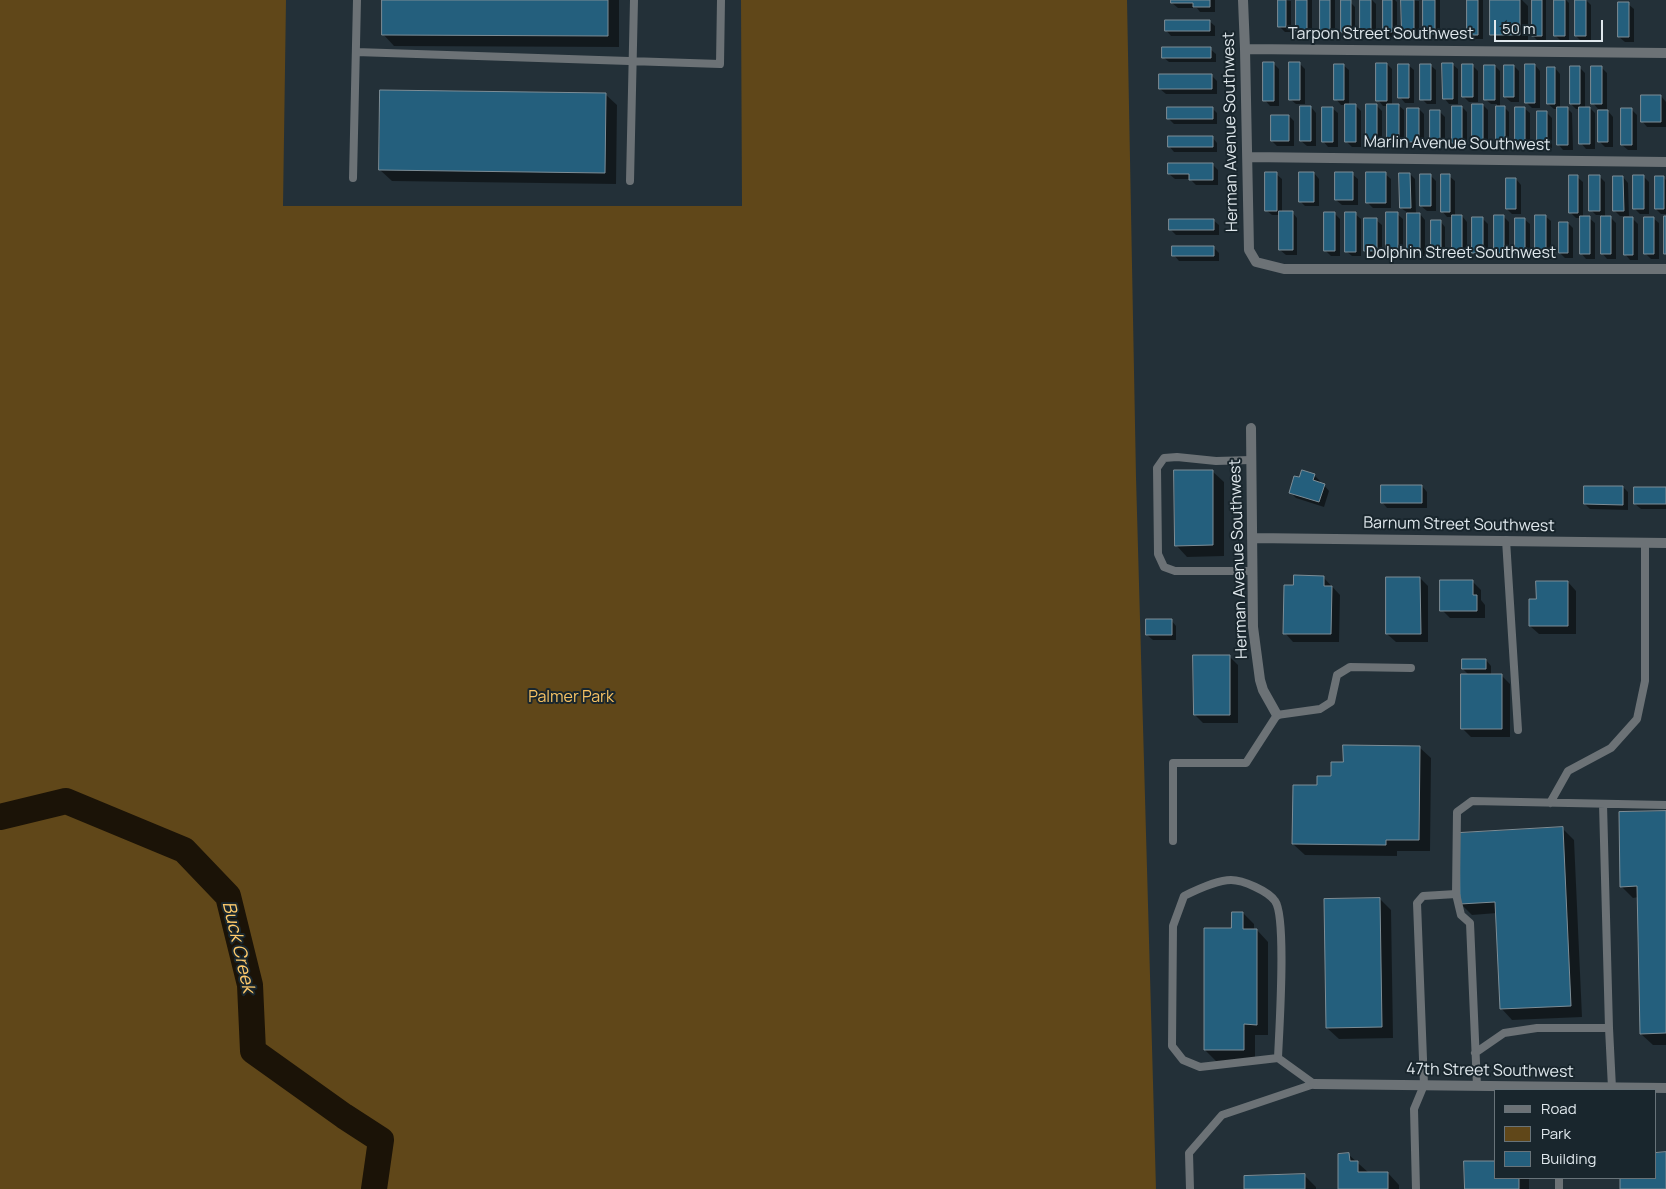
<!DOCTYPE html>
<html>
<head>
<meta charset="utf-8">
<style>
  body { margin:0 }
  #map { position:relative; width:1666px; height:1189px; overflow:hidden; background:#233038; font-family:Manrope,sans-serif }
  canvas { display:block }
  .legend { position:absolute; left:1494px; top:1089px; width:162px; height:90px; box-sizing:border-box; background:#19262d; border:1px solid #687379; margin:0; padding:6px 9px; list-style:none; font-size:15px; color:#dfe7ec }
  .legend li { display:flex; align-items:center; gap:10px; height:25px }
  .legend b { width:25px; border:1px solid #687379 }
  .scale { position:absolute; left:1494px; top:20px; width:109px; height:22px; box-sizing:border-box; border:2px solid #dfe7ec; border-top:0; padding-left:6px; font-size:15px; line-height:18px; white-space:nowrap; color:#dfe7ec; -webkit-text-stroke:4px #19262d; paint-order:stroke }
</style>
</head>
<body>
<div id="map">
<canvas width="1666" height="1189"></canvas>
<ul class="legend">
<li><b style="height:6px;background:#6c7276"></b>Road</li>
<li><b style="height:14px;background:#604719"></b>Park</li>
<li><b style="height:14px;background:#245f7d"></b>Building</li>
</ul>
<div class="scale">50 m</div>
</div>
<script>
const context = document.querySelector('canvas').getContext('2d');
context.lineJoin = 'round';
function paint(path, color) { context.fillStyle = color; context.fill(path, 'evenodd'); }
function trace(path, color, width, dash) { context.strokeStyle = color; context.lineWidth = width; context.lineCap = dash ? 'butt' : 'round'; context.setLineDash(dash || []); context.stroke(path); }
function write(font, color, halo, rows, align = 'center') {
  context.font = font + ' Manrope,sans-serif'; context.lineWidth = 4; context.setLineDash([]); context.textBaseline = 'middle'; context.strokeStyle = halo; context.fillStyle = color; for (const [text, x, y, turn = 0] of rows) {
    context.save(); context.translate(x, y); context.rotate((+turn || 0) * Math.PI / 180); context.textAlign = isNaN(turn) ? turn : align; if (halo) context.strokeText(text, 0, 0); context.fillText(text, 0, 0); context.restore();
  }
}
paint(new Path2D(`
  M 0,0 L 286,0 L 283,206 L 742,206 L 741,0 L 1127,0 L 1136,477 L 1156,1189 L 0,1189 Z`), '#604719');
paint(new Path2D(`
  M 383,0 L 619,0 L 619,47 L 394,46 L 383,34 Z
  M 1172,0 L 1215,0 L 1215,12 L 1200,12 L 1197,8 L 1178,8 L 1172,3 Z
  M 1280,0 L 1291,1 L 1291,32 L 1285,32 L 1280,27 Z
  M 1298,0 L 1312,0 L 1312,36 L 1303,36 L 1298,31 Z
  M 1321,0 L 1335,0 L 1335,37 L 1326,37 L 1321,31 Z
  M 1361,0 L 1372,0 L 1376,4 L 1376,37 L 1367,37 L 1361,32 Z
  M 1384,0 L 1395,0 L 1397,2 L 1397,37 L 1390,37 L 1384,32 Z
  M 1403,0 L 1419,1 L 1419,37 L 1408,37 L 1403,32 Z
  M 1424,0 L 1440,0 L 1440,38 L 1430,38 L 1424,33 Z
  M 1469,0 L 1483,0 L 1483,39 L 1474,39 L 1469,34 Z
  M 1491,0 L 1522,0 L 1528,6 L 1528,42 L 1499,42 L 1491,34 Z
  M 1533,0 L 1546,0 L 1546,41 L 1538,41 L 1533,36 Z
  M 1556,0 L 1566,0 L 1569,3 L 1569,41 L 1561,41 L 1556,36 Z
  M 1576,0 L 1586,0 L 1591,5 L 1591,41 L 1581,41 L 1576,36 Z
  M 1350,2 L 1355,7 L 1355,37 L 1348,37 L 1342,32 Z
  M 1628,4 L 1634,9 L 1634,42 L 1625,42 L 1619,37 Z
  M 1209,21 L 1215,26 L 1215,36 L 1171,36 L 1166,30 Z
  M 1210,49 L 1216,54 L 1216,62 L 1169,62 L 1163,57 Z
  M 1273,63 L 1279,69 L 1279,106 L 1270,106 L 1265,100 Z
  M 1299,63 L 1305,69 L 1305,104 L 1296,104 L 1290,99 Z
  M 1387,64 L 1392,69 L 1392,105 L 1398,105 L 1404,110 L 1404,147 L 1394,147 L 1388,142 L 1388,106 L 1383,106 L 1378,100 Z
  M 1452,64 L 1458,69 L 1458,104 L 1449,104 L 1444,98 Z
  M 1343,65 L 1349,70 L 1349,105 L 1355,105 L 1361,111 L 1361,147 L 1352,147 L 1346,141 L 1346,105 L 1341,105 L 1336,99 Z
  M 1408,65 L 1414,70 L 1414,103 L 1405,103 L 1400,97 Z
  M 1430,65 L 1436,70 L 1436,104 L 1427,104 L 1422,99 Z
  M 1472,65 L 1478,71 L 1478,102 L 1469,102 L 1464,97 Z
  M 1535,65 L 1540,71 L 1540,108 L 1532,108 L 1527,103 Z
  M 1495,66 L 1500,71 L 1500,107 L 1504,107 L 1509,112 L 1509,148 L 1503,148 L 1497,143 L 1497,104 L 1491,104 L 1485,99 Z
  M 1514,66 L 1519,71 L 1519,102 L 1511,102 L 1505,97 Z
  M 1579,67 L 1585,73 L 1585,108 L 1590,108 L 1595,113 L 1595,149 L 1586,149 L 1581,143 L 1581,109 L 1576,109 L 1571,104 Z
  M 1601,67 L 1607,73 L 1607,109 L 1598,109 L 1593,103 Z
  M 1555,68 L 1560,74 L 1560,108 L 1567,108 L 1572,113 L 1573,150 L 1563,150 L 1558,144 L 1558,109 L 1554,109 L 1548,104 Z
  M 1211,75 L 1217,81 L 1217,94 L 1166,94 L 1160,89 Z
  M 605,94 L 617,105 L 616,184 L 392,181 L 380,170 Z
  M 1661,96 L 1666,102 L 1666,127 L 1647,127 L 1642,121 Z
  M 1376,105 L 1382,111 L 1382,147 L 1373,147 L 1368,142 Z
  M 1483,105 L 1488,110 L 1488,147 L 1478,147 L 1473,142 Z
  M 1311,107 L 1316,113 L 1316,146 L 1307,146 L 1301,141 Z
  M 1462,107 L 1467,112 L 1467,148 L 1459,148 L 1453,143 Z
  M 1212,108 L 1217,113 L 1217,124 L 1174,124 L 1168,118 Z
  M 1332,108 L 1338,113 L 1338,147 L 1328,147 L 1323,141 Z
  M 1524,108 L 1530,113 L 1530,148 L 1522,148 L 1516,143 Z
  M 1419,109 L 1424,114 L 1424,147 L 1414,147 L 1409,142 Z
  M 1631,109 L 1637,115 L 1637,150 L 1628,150 L 1622,145 Z
  M 1439,111 L 1445,117 L 1445,147 L 1437,147 L 1431,141 Z
  M 1608,111 L 1613,117 L 1613,147 L 1605,147 L 1599,141 Z
  M 1546,112 L 1552,118 L 1552,148 L 1544,148 L 1538,143 Z
  M 1289,116 L 1294,121 L 1294,146 L 1277,146 L 1272,141 Z
  M 1212,137 L 1217,143 L 1217,152 L 1174,152 L 1169,146 Z
  M 1213,165 L 1218,170 L 1218,185 L 1196,185 L 1190,179 L 1175,179 L 1169,174 Z
  M 1314,173 L 1319,179 L 1319,206 L 1305,206 L 1300,201 Z
  M 1276,174 L 1282,179 L 1282,212 L 1292,212 L 1297,218 L 1297,255 L 1286,255 L 1280,250 L 1280,215 L 1272,215 L 1266,210 Z
  M 1352,174 L 1358,179 L 1358,205 L 1342,205 L 1336,200 Z
  M 1385,174 L 1391,179 L 1391,208 L 1373,208 L 1368,203 Z
  M 1410,174 L 1415,179 L 1416,214 L 1420,214 L 1425,220 L 1425,256 L 1414,256 L 1408,251 L 1408,213 L 1401,208 Z
  M 1430,175 L 1436,181 L 1436,211 L 1427,211 L 1421,206 Z
  M 1449,176 L 1455,181 L 1455,216 L 1462,216 L 1467,222 L 1467,258 L 1458,258 L 1453,252 L 1453,217 L 1447,217 L 1442,211 Z
  M 1643,176 L 1649,182 L 1649,214 L 1640,214 L 1635,209 Z
  M 1577,177 L 1583,182 L 1583,218 L 1589,218 L 1595,223 L 1595,259 L 1586,259 L 1581,253 L 1581,218 L 1576,218 L 1570,212 Z
  M 1600,177 L 1605,182 L 1605,217 L 1610,217 L 1616,223 L 1616,259 L 1607,259 L 1602,253 L 1602,215 L 1596,215 L 1591,210 Z
  M 1623,177 L 1628,183 L 1629,216 L 1620,216 L 1614,210 Z
  M 1664,178 L 1666,180 L 1666,214 L 1661,214 L 1656,209 Z
  M 1516,179 L 1521,185 L 1521,214 L 1512,214 L 1507,209 Z
  M 1335,214 L 1340,219 L 1340,256 L 1331,256 L 1325,250 Z
  M 1355,214 L 1361,219 L 1361,256 L 1352,256 L 1346,251 Z
  M 1397,214 L 1403,219 L 1403,258 L 1393,258 L 1387,252 Z
  M 1503,216 L 1509,222 L 1509,258 L 1500,258 L 1495,253 Z
  M 1545,216 L 1551,221 L 1551,259 L 1542,259 L 1537,253 Z
  M 1653,218 L 1659,223 L 1659,259 L 1651,259 L 1645,253 Z
  M 1483,219 L 1488,224 L 1488,258 L 1479,258 L 1473,252 Z
  M 1524,219 L 1530,224 L 1530,258 L 1522,258 L 1516,253 Z
  M 1633,219 L 1638,224 L 1638,260 L 1630,260 L 1625,254 Z
  M 1213,220 L 1219,225 L 1219,235 L 1176,235 L 1170,229 Z
  M 1376,220 L 1382,225 L 1382,256 L 1371,256 L 1366,251 Z
  M 1440,221 L 1445,227 L 1445,257 L 1437,257 L 1432,252 Z
  M 1568,223 L 1573,228 L 1573,258 L 1565,258 L 1560,253 Z
  M 1213,247 L 1219,253 L 1219,261 L 1179,261 L 1174,255 Z
  M 1212,471 L 1224,482 L 1224,556 L 1187,557 L 1176,545 Z
  M 1314,475 L 1320,481 L 1319,484 L 1324,485 L 1329,491 L 1324,507 L 1296,498 L 1290,492 L 1300,479 Z
  M 1422,486 L 1427,492 L 1427,508 L 1387,508 L 1382,502 Z
  M 1623,487 L 1628,492 L 1628,510 L 1590,509 L 1585,504 Z
  M 1666,488 L 1666,509 L 1641,509 L 1635,504 Z
  M 1323,577 L 1340,595 L 1339,642 L 1293,642 L 1285,633 L 1295,586 Z
  M 1420,578 L 1428,586 L 1428,642 L 1396,642 L 1387,634 Z
  M 1472,581 L 1481,590 L 1481,600 L 1485,605 L 1485,618 L 1450,618 L 1442,610 Z
  M 1568,582 L 1576,591 L 1576,634 L 1539,634 L 1530,626 L 1537,600 Z
  M 1171,620 L 1176,626 L 1176,640 L 1153,640 L 1147,635 Z
  M 1229,656 L 1238,665 L 1238,723 L 1203,723 L 1195,715 Z
  M 1486,660 L 1491,666 L 1491,675 L 1501,675 L 1510,684 L 1510,737 L 1471,737 L 1462,728 L 1469,675 L 1463,669 Z
  M 1419,747 L 1431,758 L 1430,851 L 1397,851 L 1397,856 L 1305,855 L 1293,844 L 1318,787 L 1332,778 L 1344,763 Z
  M 1666,812 L 1666,1045 L 1653,1045 L 1641,1034 L 1639,897 L 1633,898 L 1621,886 Z
  M 1563,829 L 1574,840 L 1582,1017 L 1512,1020 L 1501,1008 L 1497,913 L 1472,915 L 1461,904 Z
  M 1380,899 L 1391,910 L 1393,1038 L 1339,1039 L 1327,1028 Z
  M 1243,913 L 1254,924 L 1254,930 L 1257,930 L 1268,942 L 1268,1035 L 1255,1035 L 1255,1061 L 1216,1061 L 1205,1050 L 1233,930 Z
  M 1655,1154 L 1666,1154 L 1666,1189 L 1621,1189 L 1621,1178 L 1655,1178 Z
  M 1349,1155 L 1369,1173 L 1388,1173 L 1399,1185 L 1399,1189 L 1339,1189 Z
  M 1305,1176 L 1316,1187 L 1316,1189 L 1245,1189 Z
  M 1495,1178 L 1529,1178 L 1529,1189 L 1466,1189 Z`), '#0007');
trace(new Path2D(`
  M 0,817 L 66,801 L 184,850 L 228,896 L 250,985 L 253,1051 L 344,1116 L 381,1140 L 374,1189`), '#1b1307', 26);
const building = new Path2D(`
  M 382,0 L 608,0 L 608,36 L 382,35 Z
  M 1171,0 L 1210,0 L 1210,7 L 1193,7 L 1193,3 L 1171,3 Z
  M 1278,0 L 1286,0 L 1286,27 L 1278,27 Z
  M 1296,0 L 1307,0 L 1307,31 L 1296,31 Z
  M 1320,0 L 1330,0 L 1330,32 L 1320,32 Z
  M 1341,0 L 1351,0 L 1351,32 L 1341,32 Z
  M 1360,0 L 1371,0 L 1371,33 L 1360,33 Z
  M 1383,0 L 1392,0 L 1392,32 L 1383,32 Z
  M 1401,0 L 1414,0 L 1414,33 L 1402,33 Z
  M 1423,0 L 1435,0 L 1435,34 L 1423,34 Z
  M 1467,0 L 1478,0 L 1478,35 L 1467,35 Z
  M 1490,0 L 1520,0 L 1520,35 L 1490,35 Z
  M 1532,0 L 1542,0 L 1542,36 L 1532,36 Z
  M 1554,0 L 1565,0 L 1565,36 L 1554,36 Z
  M 1575,0 L 1586,0 L 1586,36 L 1575,36 Z
  M 1618,2 L 1629,2 L 1629,37 L 1618,37 Z
  M 1165,20 L 1210,20 L 1210,31 L 1165,31 Z
  M 1162,47 L 1211,47 L 1211,58 L 1162,58 Z
  M 1263,62 L 1274,62 L 1274,101 L 1263,101 Z
  M 1289,62 L 1300,62 L 1300,100 L 1289,100 Z
  M 1376,63 L 1387,63 L 1387,101 L 1376,101 Z
  M 1442,63 L 1453,63 L 1453,99 L 1443,99 Z
  M 1334,64 L 1344,64 L 1344,100 L 1334,100 Z
  M 1398,64 L 1409,64 L 1409,98 L 1398,98 Z
  M 1420,64 L 1431,64 L 1431,100 L 1420,100 Z
  M 1462,64 L 1473,64 L 1473,97 L 1462,97 Z
  M 1525,64 L 1535,64 L 1535,103 L 1525,103 Z
  M 1484,65 L 1495,65 L 1495,100 L 1484,100 Z
  M 1504,65 L 1514,65 L 1514,97 L 1504,97 Z
  M 1570,66 L 1580,66 L 1580,104 L 1570,104 Z
  M 1591,66 L 1602,66 L 1602,104 L 1591,104 Z
  M 1547,67 L 1555,67 L 1555,104 L 1547,104 Z
  M 1159,74 L 1212,74 L 1212,89 L 1159,89 Z
  M 380,90 L 606,93 L 605,173 L 379,170 Z
  M 1641,95 L 1661,95 L 1661,122 L 1641,122 Z
  M 1345,104 L 1356,104 L 1356,142 L 1345,142 Z
  M 1366,104 L 1377,104 L 1377,142 L 1366,142 Z
  M 1387,104 L 1399,104 L 1399,142 L 1387,142 Z
  M 1472,104 L 1483,104 L 1483,142 L 1472,142 Z
  M 1300,106 L 1311,106 L 1311,141 L 1300,141 Z
  M 1452,106 L 1462,106 L 1462,143 L 1452,143 Z
  M 1496,106 L 1505,106 L 1505,143 L 1496,143 Z
  M 1167,107 L 1213,107 L 1213,119 L 1167,119 Z
  M 1322,107 L 1333,107 L 1333,142 L 1322,142 Z
  M 1515,107 L 1525,107 L 1525,143 L 1515,143 Z
  M 1557,107 L 1568,107 L 1568,145 L 1557,145 Z
  M 1579,107 L 1590,107 L 1590,144 L 1579,144 Z
  M 1407,108 L 1419,108 L 1419,142 L 1407,142 Z
  M 1621,108 L 1632,108 L 1632,145 L 1621,145 Z
  M 1430,110 L 1440,110 L 1440,142 L 1430,142 Z
  M 1598,110 L 1608,110 L 1608,142 L 1598,142 Z
  M 1537,111 L 1547,111 L 1547,143 L 1537,143 Z
  M 1271,115 L 1289,115 L 1289,141 L 1271,141 Z
  M 1168,136 L 1213,136 L 1213,147 L 1168,147 Z
  M 1168,163 L 1213,163 L 1213,180 L 1189,180 L 1189,174 L 1168,174 Z
  M 1265,172 L 1277,172 L 1277,211 L 1265,211 Z
  M 1299,172 L 1314,172 L 1314,202 L 1299,202 Z
  M 1335,172 L 1353,172 L 1353,200 L 1335,200 Z
  M 1366,172 L 1386,172 L 1386,203 L 1366,203 Z
  M 1399,173 L 1410,173 L 1411,208 L 1400,208 Z
  M 1420,174 L 1431,174 L 1431,206 L 1420,206 Z
  M 1441,174 L 1450,174 L 1450,212 L 1441,212 Z
  M 1569,175 L 1578,175 L 1578,213 L 1569,213 Z
  M 1589,175 L 1600,175 L 1600,211 L 1589,211 Z
  M 1633,175 L 1644,175 L 1644,209 L 1633,209 Z
  M 1613,176 L 1623,176 L 1624,211 L 1613,211 Z
  M 1655,176 L 1664,176 L 1664,209 L 1655,209 Z
  M 1506,178 L 1516,178 L 1516,209 L 1506,209 Z
  M 1279,211 L 1293,211 L 1293,250 L 1279,250 Z
  M 1324,212 L 1335,212 L 1335,251 L 1324,251 Z
  M 1345,212 L 1356,212 L 1356,252 L 1345,252 Z
  M 1386,212 L 1398,212 L 1398,253 L 1386,253 Z
  M 1407,213 L 1420,213 L 1420,252 L 1407,252 Z
  M 1452,215 L 1462,215 L 1462,253 L 1452,253 Z
  M 1494,215 L 1504,215 L 1504,253 L 1494,253 Z
  M 1535,215 L 1546,215 L 1546,254 L 1535,254 Z
  M 1580,216 L 1590,216 L 1590,254 L 1580,254 Z
  M 1601,216 L 1611,216 L 1611,254 L 1601,254 Z
  M 1664,216 L 1666,216 L 1666,254 L 1664,254 Z
  M 1472,217 L 1483,217 L 1483,253 L 1472,253 Z
  M 1624,217 L 1633,217 L 1633,255 L 1624,255 Z
  M 1644,217 L 1654,217 L 1654,254 L 1644,254 Z
  M 1364,218 L 1377,218 L 1377,251 L 1364,251 Z
  M 1515,218 L 1525,218 L 1525,253 L 1515,253 Z
  M 1169,219 L 1214,219 L 1214,230 L 1169,230 Z
  M 1431,220 L 1441,220 L 1441,252 L 1431,252 Z
  M 1559,222 L 1568,222 L 1568,253 L 1559,253 Z
  M 1172,246 L 1214,246 L 1214,256 L 1172,256 Z
  M 1174,470 L 1213,470 L 1213,545 L 1175,546 Z
  M 1302,470 L 1315,474 L 1313,480 L 1325,484 L 1319,502 L 1289,493 L 1294,476 L 1299,477 Z
  M 1381,485 L 1422,485 L 1422,503 L 1381,503 Z
  M 1584,486 L 1623,486 L 1623,505 L 1584,504 Z
  M 1634,487 L 1666,487 L 1666,504 L 1634,504 Z
  M 1294,575 L 1324,576 L 1324,586 L 1332,586 L 1331,634 L 1283,634 L 1284,585 L 1293,585 Z
  M 1386,577 L 1420,577 L 1421,634 L 1386,634 Z
  M 1440,580 L 1473,580 L 1473,595 L 1477,595 L 1477,611 L 1440,611 Z
  M 1536,581 L 1568,581 L 1568,626 L 1529,626 L 1529,599 L 1536,599 Z
  M 1146,619 L 1172,619 L 1172,635 L 1146,635 Z
  M 1193,655 L 1230,655 L 1230,715 L 1194,715 Z
  M 1462,659 L 1486,659 L 1486,669 L 1462,669 Z
  M 1461,674 L 1502,674 L 1502,729 L 1461,729 Z
  M 1343,745 L 1420,746 L 1419,840 L 1386,840 L 1386,845 L 1292,844 L 1293,785 L 1317,785 L 1317,776 L 1331,776 L 1331,762 L 1343,762 Z
  M 1666,811 L 1666,1033 L 1640,1034 L 1637,886 L 1620,887 L 1619,812 Z
  M 1563,827 L 1571,1006 L 1500,1009 L 1495,902 L 1460,904 L 1459,833 Z
  M 1380,898 L 1382,1027 L 1326,1028 L 1324,899 Z
  M 1232,912 L 1243,912 L 1243,929 L 1257,929 L 1257,1025 L 1244,1024 L 1244,1050 L 1204,1050 L 1204,928 L 1231,928 Z
  M 1666,1152 L 1666,1189 L 1620,1189 L 1620,1178 L 1655,1178 L 1655,1153 Z
  M 1349,1153 L 1350,1161 L 1358,1161 L 1358,1172 L 1388,1172 L 1388,1189 L 1338,1189 L 1338,1154 Z
  M 1464,1161 L 1495,1161 L 1495,1178 L 1519,1178 L 1519,1189 L 1465,1189 Z
  M 1305,1174 L 1305,1189 L 1244,1189 L 1244,1176 Z`);
paint(building, '#245f7d');
trace(building, '#7d8d96', 1);
trace(new Path2D(`
  M 356,52 L 720,64 L 721,0
  M 353,178 L 357,0
  M 630,181 L 634,0
  M 1251,460 L 1216,461 L 1177,457 L 1164,458 L 1157,468 L 1158,554 L 1164,567 L 1175,571 L 1252,571
  M 1506,540 L 1518,730
  M 1550,803 L 1568,771 L 1611,748 L 1637,719 L 1645,681 L 1645,543
  M 1173,841 L 1173,763 L 1246,763 L 1277,715 L 1320,709 L 1331,702 L 1337,675 L 1350,667 L 1411,668
  M 1456,894 L 1461,915 L 1470,923 L 1477,1086
  M 1609,1028 L 1612,1088
  M 1475,1053 L 1504,1033 L 1537,1028 L 1609,1028 L 1603,804
  M 1278,1058 L 1200,1067 L 1183,1060 L 1172,1046 L 1173,926 L 1184,896 C 1196,890 1217,880 1231,880 C 1243,880 1268,891 1275,901 C 1287,917 1279,1032 1278,1058 L 1314,1084
  M 1559,1178 L 1559,1189
  M 1190,1189 L 1189,1153 L 1222,1115 L 1314,1084
  M 1416,1189 L 1414,1109 L 1424,1085 L 1417,903 L 1423,896 L 1456,894 L 1457,812 L 1472,801 L 1666,805`), '#6c7276', 8);
trace(new Path2D(`
  M 1243,0 L 1245,49 L 1249,250 L 1256,262 L 1284,269 L 1666,269
  M 1245,49 L 1666,53
  M 1248,157 L 1666,162
  M 1251,428 L 1253,627 L 1260,680 L 1263,690 L 1277,715
  M 1252,538 L 1666,543
  M 1314,1084 L 1666,1088`), '#6c7276', 10);
write('16px', '#dfe7ec', '#19262d', [
  ["Tarpon Street Southwest",1381,35],
  ["Herman Avenue Southwest",1231,132,-91],
  ["Marlin Avenue Southwest",1457,144,1],
  ["Dolphin Street Southwest",1461,254],
  ["Barnum Street Southwest",1459,525,1],
  ["Herman Avenue Southwest",1239,559,-92],
  ["47th Street Southwest",1490,1071,1]
]);
write('16px', '#f6c264', '#19262d', [
  ["Palmer Park",571,698]
]);
write('italic 18px', '#ffcb6c', '#19262d', [
  ["Buck Creek",238,947,77]
]);
</script>
</body>
</html>
